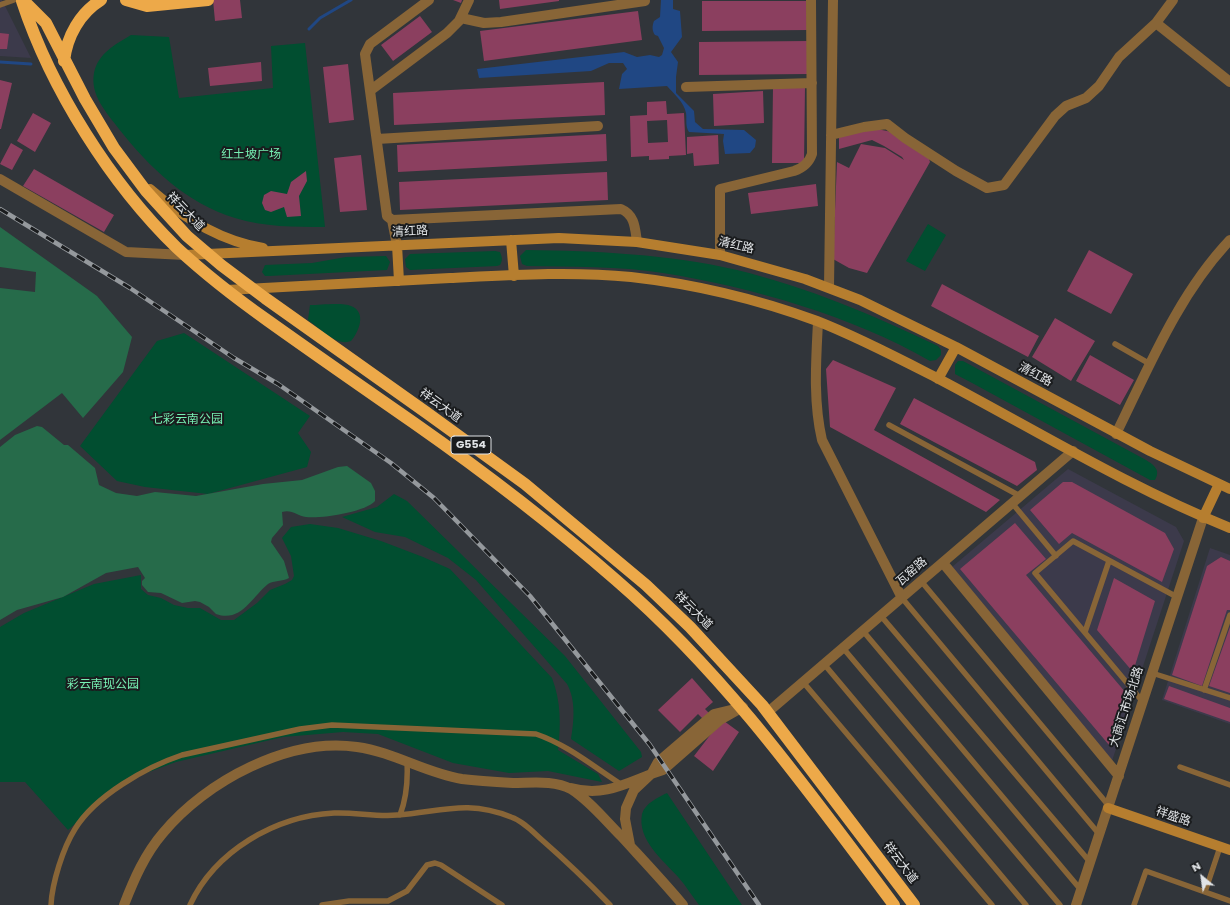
<!DOCTYPE html>
<html>
<head>
<meta charset="utf-8">
<style>
  body { margin:0 }
  #map { position:relative; width:1230px; height:905px; overflow:hidden; background:#31353a; font-family:Poppins,sans-serif }
  canvas { display:block }
  .north { position:absolute; left:1182px; top:857px; width:40px; height:40px; -webkit-text-stroke:3px #1a1c1e; paint-order:stroke; rotate:331deg; font-size:11px; font-weight:700; line-height:16px; text-align:center; color:#e0e3e6 }
  .north::after { content:''; display:block; margin:auto; width:14px; height:18px; background:#e0e3e6; clip-path:polygon(50% 0,100% 100%,50% 72%,0 100%) }
</style>
</head>
<body>
<div id="map">
<canvas width="1230" height="905"></canvas>
<div class="north">N</div>
</div>
<script>
const context = document.querySelector('canvas').getContext('2d');
context.lineJoin = 'round';
function paint(path, color) { context.fillStyle = color; context.fill(path, 'evenodd'); }
function trace(path, color, width, dash) { context.strokeStyle = color; context.lineWidth = width; context.lineCap = dash ? 'butt' : 'round'; context.setLineDash(dash || []); context.stroke(path); }
function write(font, color, halo, rows, align = 'center') {
  context.font = font + ' Poppins,"Noto Sans SC",sans-serif'; context.lineWidth = 4; context.setLineDash([]); context.textBaseline = 'middle'; context.strokeStyle = halo; context.fillStyle = color; for (const [text, x, y, turn = 0] of rows) {
    context.save(); context.translate(x, y); context.rotate((+turn || 0) * Math.PI / 180); context.textAlign = isNaN(turn) ? turn : align; if (halo) context.strokeText(text, 0, 0); context.fillText(text, 0, 0); context.restore();
  }
}
paint(new Path2D(`
  M 0,0 L 2,0 L 31,58 L 0,56 Z
  M 1068,469 L 1176,527 L 1184,541 L 1112,761 L 952,567 Z
  M 1210,548 L 1230,555 L 1230,724 L 1162,700 Z`), '#3c3a4b');
paint(new Path2D(`
  M 131,35 L 169,37 L 179,98 L 273,88 L 271,46 L 305,43 L 325,227 C 295,227 264,227 235,218 C 186,203 150,168 119,129 C 106,112 90,95 94,73 C 98,53 116,44 131,35 Z
  M 928,224 L 946,235 L 925,271 L 906,261 Z
  M 526,250 C 597,251 668,254 737,270 C 807,287 873,315 938,346 L 941,350 L 941,355 L 936,360 L 930,361 C 852,316 751,287 663,273 C 619,266 571,267 527,266 L 522,264 L 520,256 Z
  M 495,251 L 500,252 C 502,257 503,260 500,265 L 497,266 L 410,270 L 406,267 L 405,259 L 410,254 Z
  M 386,256 L 390,262 L 387,270 L 269,276 L 265,276 L 262,272 L 265,265 L 312,263 L 346,257 Z
  M 310,305 C 320,305 343,302 351,306 C 367,312 359,332 351,341 C 337,347 320,328 308,320 Z
  M 184,333 L 310,416 L 298,433 L 311,452 L 307,467 L 208,494 L 145,487 L 117,481 L 80,446 L 157,341 Z
  M 958,361 L 963,361 L 1146,460 C 1154,465 1161,470 1155,480 L 1150,480 L 974,384 L 955,374 L 955,365 Z
  M 394,494 L 407,501 L 565,656 L 641,752 L 642,757 L 619,771 L 571,739 C 574,721 576,700 567,684 L 476,580 L 448,558 L 405,537 L 375,532 L 342,517 L 377,507 Z
  M 310,524 L 338,528 L 381,541 L 423,557 L 450,569 L 552,678 C 561,701 561,725 558,750 L 598,774 L 602,782 L 548,771 L 509,773 L 453,763 L 378,734 L 343,732 L 283,737 L 176,762 L 122,782 L 68,830 L 25,782 L 0,782 L 0,627 L 24,613 L 94,584 L 141,575 L 141,589 L 148,595 L 161,598 L 174,605 L 188,608 L 200,608 L 221,620 L 234,620 L 257,603 L 270,590 L 285,584 L 292,580 L 294,576 L 291,556 L 282,538 L 291,527 Z
  M 667,793 L 742,905 L 699,905 C 692,896 686,886 679,878 C 663,860 637,840 642,814 C 645,803 659,797 667,793 Z`), '#014e30');
paint(new Path2D(`
  M 0,227 L 97,296 L 132,337 L 123,372 L 83,418 L 62,393 L 0,440 L 0,288 L 35,292 L 36,272 L 0,267 Z
  M 37,426 L 42,427 L 64,445 L 68,445 L 95,468 L 99,485 L 116,493 L 137,496 L 155,492 L 196,496 L 263,484 L 302,480 L 338,467 L 347,466 L 371,483 L 375,491 L 375,501 C 366,512 320,519 306,517 C 297,516 292,509 282,512 L 283,525 L 272,538 L 271,542 L 284,561 L 289,578 C 282,582 274,580 268,584 C 252,597 241,623 216,614 L 209,607 L 200,602 L 195,601 L 182,603 L 161,593 L 148,592 L 142,585 L 142,581 L 145,578 L 138,567 L 106,573 L 63,597 L 17,610 L 0,620 L 0,447 L 15,435 Z`), '#266b4a');
paint(new Path2D(`
  M 661,0 L 673,0 L 673,9 L 680,11 L 682,37 L 671,52 L 678,62 L 676,77 L 676,93 L 694,111 L 695,122 L 703,129 L 744,130 L 756,140 L 755,147 L 750,153 L 725,154 L 723,141 L 724,134 L 689,132 C 685,126 687,120 686,113 C 684,102 674,94 667,86 L 619,89 L 622,74 L 627,69 L 623,63 L 609,63 L 591,71 L 479,78 L 477,69 L 624,52 L 637,57 L 650,55 L 659,57 L 662,55 L 664,48 L 658,36 L 655,35 C 652,31 652,26 654,21 L 660,17 Z`), '#204783');
trace(new Path2D(`
  M 309,29 L 320,18 L 351,0
  M 0,62 L 31,64`), '#204783', 3);
paint(new Path2D(`
  M 213,0 L 240,0 L 242,18 L 215,21 Z
  M 453,0 L 462,0 L 461,3 Z
  M 499,0 L 559,0 L 559,1 L 500,9 Z
  M 702,1 L 808,1 L 808,30 L 702,31 Z
  M 638,11 L 642,40 L 484,61 L 480,31 Z
  M 420,16 L 432,32 L 393,61 L 381,45 Z
  M 0,33 L 9,34 L 7,49 L 0,49 Z
  M 808,41 L 808,74 L 699,75 L 699,42 Z
  M 261,62 L 262,81 L 210,86 L 208,68 Z
  M 348,64 L 354,120 L 329,123 L 323,67 Z
  M 0,80 L 12,83 L 1,129 L 0,129 Z
  M 604,82 L 605,115 L 394,125 L 393,93 Z
  M 773,87 L 805,87 L 804,163 L 772,163 Z
  M 763,91 L 764,123 L 714,126 L 713,94 Z
  M 666,101 L 667,114 L 684,113 L 686,155 L 669,156 L 669,159 L 649,160 L 649,156 L 631,157 L 630,116 L 647,115 L 647,102 ZM 667,120 L 668,142 L 648,143 L 647,121 Z
  M 33,113 L 51,123 L 35,152 L 17,141 Z
  M 877,129 L 892,132 L 928,156 L 930,162 L 867,273 L 849,268 L 833,259 L 837,162 L 849,168 L 861,144 L 885,148 L 904,160 L 902,157 L 884,146 L 872,140 L 839,149 L 839,136 Z
  M 606,134 L 607,161 L 398,172 L 397,145 Z
  M 718,135 L 719,164 L 694,166 L 693,153 L 687,154 L 687,137 Z
  M 11,143 L 23,150 L 12,170 L 0,164 Z
  M 361,155 L 367,210 L 340,212 L 334,158 Z
  M 34,169 L 114,215 L 104,232 L 23,186 Z
  M 306,171 L 307,181 L 299,196 L 301,216 L 287,217 L 284,207 L 271,212 L 265,210 L 262,203 L 264,195 L 271,191 L 287,194 L 291,182 Z
  M 607,172 L 608,200 L 400,210 L 399,182 Z
  M 816,184 L 818,206 L 751,214 L 748,193 Z
  M 1089,250 L 1133,274 L 1111,314 L 1067,291 Z
  M 942,284 L 1039,336 L 1028,357 L 931,306 Z
  M 1055,318 L 1095,341 L 1071,381 L 1032,357 Z
  M 1090,355 L 1134,380 L 1120,405 L 1076,381 Z
  M 833,360 L 896,388 L 874,430 L 1000,500 L 986,512 L 830,427 L 826,369 Z
  M 914,398 L 1035,462 L 1037,470 L 1017,486 L 900,424 Z
  M 1063,482 L 1072,482 L 1165,533 L 1174,549 L 1162,582 L 1072,533 L 1059,544 L 1030,510 Z
  M 1015,523 L 1046,559 L 1026,575 L 1126,693 L 1109,745 L 960,569 Z
  M 1221,557 L 1230,561 L 1230,610 L 1227,610 L 1202,686 L 1172,675 L 1207,566 Z
  M 1114,578 L 1155,601 L 1133,672 L 1097,630 Z
  M 1230,627 L 1230,693 L 1209,686 Z
  M 692,678 L 713,702 L 705,709 L 720,724 L 724,721 L 739,732 L 713,771 L 694,756 L 714,730 L 698,714 L 680,732 L 658,710 Z
  M 1169,686 L 1230,708 L 1230,722 L 1164,699 Z`), '#8b3f5f');
trace(new Path2D(`
  M 0,5 L 14,0
  M 1115,344 L 1150,364
  M 889,425 L 1020,496
  M 1012,503 L 1056,556
  M 921,581 L 1109,806
  M 902,598 L 1099,834
  M 881,616 L 1090,862
  M 863,631 L 1081,890
  M 1085,632 L 1109,561
  M 843,648 L 1060,905
  M 824,664 L 1026,905
  M 1152,673 L 1230,698
  M 803,682 L 992,905
  M 1204,690 L 1230,615
  M 1143,702 L 1035,573 L 1073,541 L 1177,597
  M 1180,767 L 1230,785
  M 400,815 C 407,797 408,781 407,762
  M 1205,892 L 1220,847
  M 51,905 C 52,883 63,848 75,829 C 95,796 146,767 182,755 L 300,729 L 332,725 L 536,734 C 568,745 594,767 622,785
  M 190,905 C 215,851 275,816 334,813 C 355,812 376,817 397,815 C 440,812 467,799 511,817 C 523,821 533,832 542,840 C 566,861 588,882 610,905
  M 322,905 L 349,901 L 388,901 L 407,891 L 427,865 L 435,863 L 441,865 L 502,905
  M 1134,905 L 1146,871 L 1230,901`), '#886537', 5.5);
trace(new Path2D(`
  M 461,18 L 484,23 L 501,22 L 645,1
  M 1156,23 L 1230,82
  M 686,87 L 812,83
  M 371,90 L 447,33 L 459,21 L 469,0
  M 831,135 L 864,127 L 887,124 L 905,138 L 956,171 L 987,188 L 1004,185 L 1055,116 L 1066,106 L 1086,98 L 1099,86 L 1119,57 L 1156,23 L 1173,0
  M 377,139 L 598,126
  M 0,179 L 126,252 L 185,255
  M 392,220 L 621,209 C 635,215 635,228 637,242
  M 397,245 L 392,220 L 387,216 L 365,54 L 370,44 L 429,0
  M 720,255 L 720,189 L 794,171 C 803,168 809,163 812,154 L 811,0
  M 829,287 L 833,0
  M 818,322 C 816,361 813,401 822,440 L 902,598
  M 1116,434 C 1149,367 1178,295 1230,240
  M 943,563 L 1119,776
  M 768,712 L 1073,451
  M 571,788 C 607,798 631,780 663,770 L 720,720 L 743,707 L 714,714 L 658,762 L 652,773 L 634,790 L 626,808 L 625,819 L 630,845
  M 124,905 C 134,879 145,854 163,833 C 206,781 289,737 357,747 C 394,752 425,773 462,779 C 479,781 496,782 513,783 C 532,783 554,780 571,789 C 590,801 605,820 621,836 C 642,859 663,881 683,905
  M 1076,905 L 1203,518`), '#886537', 10);
trace(new Path2D(`
  M 150,189 C 182,217 220,241 263,248
  M 511,240 L 514,276
  M 397,245 L 399,281
  M 185,255 L 559,238 L 637,242 L 720,255 L 805,279 L 860,300 L 956,347 L 1150,451 L 1230,489
  M 227,290 C 302,286 376,282 450,278 C 510,275 571,271 631,277 C 694,284 757,299 817,321 C 858,337 898,358 937,378 C 1034,429 1128,487 1230,528
  M 938,379 L 956,347
  M 1203,518 L 1219,484
  M 1108,808 L 1230,850`), '#b67e2f', 10);
trace(new Path2D(`
  M 23,0 L 46,23 L 85,99 L 114,148 L 146,191 L 187,236 L 221,265 L 265,298 L 427,413 L 525,484 L 646,585 L 690,627 L 762,705 L 914,905
  M 126,0 L 147,6 L 208,0
  M 22,1 C 51,89 111,184 177,248 C 205,274 236,298 267,320 C 316,355 365,389 414,423 C 484,472 552,524 616,580 C 726,675 807,789 894,905
  M 64,61 C 67,36 80,13 101,0`), '#eda949', 12);
const rail = new Path2D(`
  M 0,209 L 130,288 L 234,358 L 278,384 L 391,463 L 434,498 L 530,596 L 650,745 L 759,905`);
trace(rail, '#95999d', 4.5);
trace(rail, '#1a1c1e', 3, [9]);
for (const [x, y, w] of [
  [471,445,40]
]) { const box = new Path2D(); box.roundRect(x - w / 2, y - 9, w, 18, 3); context.fillStyle = '#1a1c1e'; context.fill(box); trace(box, '#e0e3e6', 1); }
write('bold 11px', '#e0e3e6', null, [
  ["G554",471,445]
]);
write('12px', '#77f0b3', '#1a1c1e', [
  ["红土坡广场",251,155],
  ["七彩云南公园",187,420],
  ["彩云南现公园",103,685]
]);
write('12px', '#e0e3e6', '#1a1c1e', [
  ["祥云大道",185,212,46],
  ["清红路",410,232,-3],
  ["清红路",736,246,13],
  ["清红路",1035,375,28],
  ["祥云大道",440,406,36],
  ["瓦窑路",912,572,-41],
  ["祥云大道",693,611,45],
  ["大商汇市场北路",1127,707,-72],
  ["祥盛路",1173,817,19],
  ["祥云大道",900,863,53]
]);
</script>
</body>
</html>
